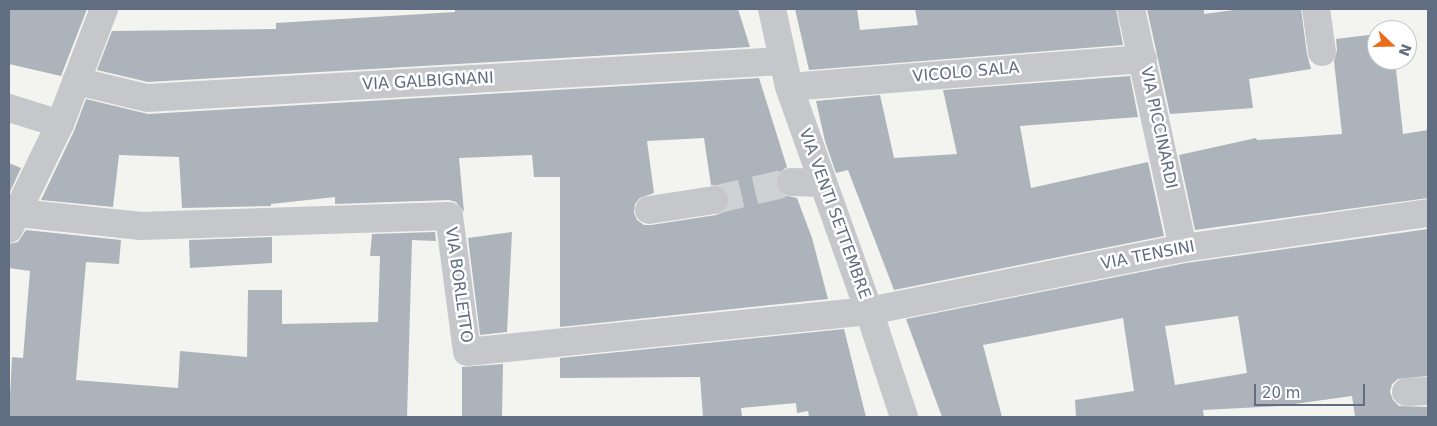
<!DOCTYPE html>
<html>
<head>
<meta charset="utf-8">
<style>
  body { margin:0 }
  #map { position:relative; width:1437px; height:426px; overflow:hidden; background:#f3f4ef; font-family:"DejaVu Sans",sans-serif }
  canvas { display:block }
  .frame { position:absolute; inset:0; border:10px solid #616e82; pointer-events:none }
  .north { position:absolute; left:1367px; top:20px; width:50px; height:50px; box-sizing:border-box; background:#fff; border:1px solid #c0c5cd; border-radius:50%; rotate:111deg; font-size:14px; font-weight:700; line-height:20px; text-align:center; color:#616e82 }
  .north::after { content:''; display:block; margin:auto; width:18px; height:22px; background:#eb6b18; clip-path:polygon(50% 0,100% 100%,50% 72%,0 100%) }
  .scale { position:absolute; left:1254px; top:384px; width:111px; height:22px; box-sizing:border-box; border:2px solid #616e82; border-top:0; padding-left:6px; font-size:15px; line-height:18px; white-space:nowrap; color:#616e82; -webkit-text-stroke:4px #fff; paint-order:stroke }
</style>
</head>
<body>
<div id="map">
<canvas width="1437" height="426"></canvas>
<div class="frame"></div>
<div class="north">N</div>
<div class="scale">20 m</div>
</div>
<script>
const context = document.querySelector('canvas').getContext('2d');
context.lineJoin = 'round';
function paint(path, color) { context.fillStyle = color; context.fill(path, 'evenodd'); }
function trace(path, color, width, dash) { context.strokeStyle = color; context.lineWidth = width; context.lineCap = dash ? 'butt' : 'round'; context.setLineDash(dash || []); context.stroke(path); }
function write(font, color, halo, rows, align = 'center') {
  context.font = font + ' "DejaVu Sans",sans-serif'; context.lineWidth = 5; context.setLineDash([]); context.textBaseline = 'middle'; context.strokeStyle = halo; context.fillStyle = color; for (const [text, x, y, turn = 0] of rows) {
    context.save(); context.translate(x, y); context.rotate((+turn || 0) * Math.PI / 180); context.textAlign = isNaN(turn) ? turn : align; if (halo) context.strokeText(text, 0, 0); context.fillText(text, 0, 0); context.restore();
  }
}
paint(new Path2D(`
  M 9,9 L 87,9 L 61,76 L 9,64 Z
  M 455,9 L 738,9 L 750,47 L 148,82 L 97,70 L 112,31 L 276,29 L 276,23 L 455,12 Z
  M 795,9 L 857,9 L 860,30 L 918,25 L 915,9 L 1116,9 L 1123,45 L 809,70 Z
  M 1147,9 L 1204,9 L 1204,14 L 1241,9 L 1301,9 L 1307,54 L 1311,69 L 1249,79 L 1253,108 L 1170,114 Z
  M 1377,34 L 1377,60 L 1395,60 L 1403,134 L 1428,130 L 1428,198 L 1195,230 L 1179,155 L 1256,138 L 1257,140 L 1342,134 L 1334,61 L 1337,50 L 1336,39 Z
  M 1130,76 L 1138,117 L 1020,126 L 1031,188 L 1148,162 L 1164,236 L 894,290 L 848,170 L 836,173 L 825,141 L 816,101 L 880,95 L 894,158 L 957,154 L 943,90 Z
  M 759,78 L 787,167 L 778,174 L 775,181 L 777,189 L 783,195 L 797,198 L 812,238 L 828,299 L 560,327 L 560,177 L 534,177 L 532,155 L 459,158 L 464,212 L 456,202 L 449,200 L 335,204 L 335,197 L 271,204 L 271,206 L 182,208 L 179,157 L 119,155 L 113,207 L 41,200 L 74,131 L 86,99 L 148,114 ZM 704,138 L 711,185 L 720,186 L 726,190 L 729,197 L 729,205 L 724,212 L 716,215 L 651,225 L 644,225 L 637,220 L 634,213 L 635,204 L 640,198 L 654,193 L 647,141 Z
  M 9,163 L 21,168 L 9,194 Z
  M 1428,229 L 1428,376 L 1398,379 L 1392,384 L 1390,392 L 1393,400 L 1399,406 L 1428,407 L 1428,417 L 1355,417 L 1352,396 L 1280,406 L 1203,410 L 1204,417 L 1076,417 L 1075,400 L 1134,391 L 1123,318 L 983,345 L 1002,417 L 942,417 L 906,319 L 1186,263 ZM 1238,316 L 1247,373 L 1175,385 L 1165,326 Z
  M 26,230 L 121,240 L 119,264 L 86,262 L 76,380 L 178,388 L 180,351 L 247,357 L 248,290 L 282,290 L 282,324 L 378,322 L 380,256 L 370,256 L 372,234 L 435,232 L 436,241 L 412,240 L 407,417 L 9,417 L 12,357 L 23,358 L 30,271 L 9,268 L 9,244 L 18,242 Z
  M 512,232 L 507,332 L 480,335 L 468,238 Z
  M 272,237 L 272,263 L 190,268 L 189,240 Z
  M 844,329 L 866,417 L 809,417 L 808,411 L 797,413 L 796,403 L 741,408 L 742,417 L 703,417 L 700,377 L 560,378 L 560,358 Z
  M 503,364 L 502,417 L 462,417 L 462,367 Z`), '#adb3ba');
trace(new Path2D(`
  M 714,200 L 791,182`), '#ced2d4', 28, [28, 14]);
trace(new Path2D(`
  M 772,9 L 789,87 L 869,311 L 904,417
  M 1131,9 L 1183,248
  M 1316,9 L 1322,52
  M 76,81 L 147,98 L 782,61
  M 789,87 L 1143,59
  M 60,124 L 104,9
  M 791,182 L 822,183
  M 649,210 L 714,200
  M 18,213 L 141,226 L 449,216 L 467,352 L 869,311 L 1183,248 L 1428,213`), '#c5c7cb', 28);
trace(new Path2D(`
  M 9,108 L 60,124 L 9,229
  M 1406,392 L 1428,391`), '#c5c7cb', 28);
write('16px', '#616e82', '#fff', [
  ["VICOLO SALA",966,73,-5],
  ["VIA GALBIGNANI",428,82,-3],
  ["VIA PICCINARDI",1158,128,78],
  ["VIA VENTI SETTEMBRE",834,214,70],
  ["VIA TENSINI",1148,256,-11],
  ["VIA BORLETTO",458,285,82]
]);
</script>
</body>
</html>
